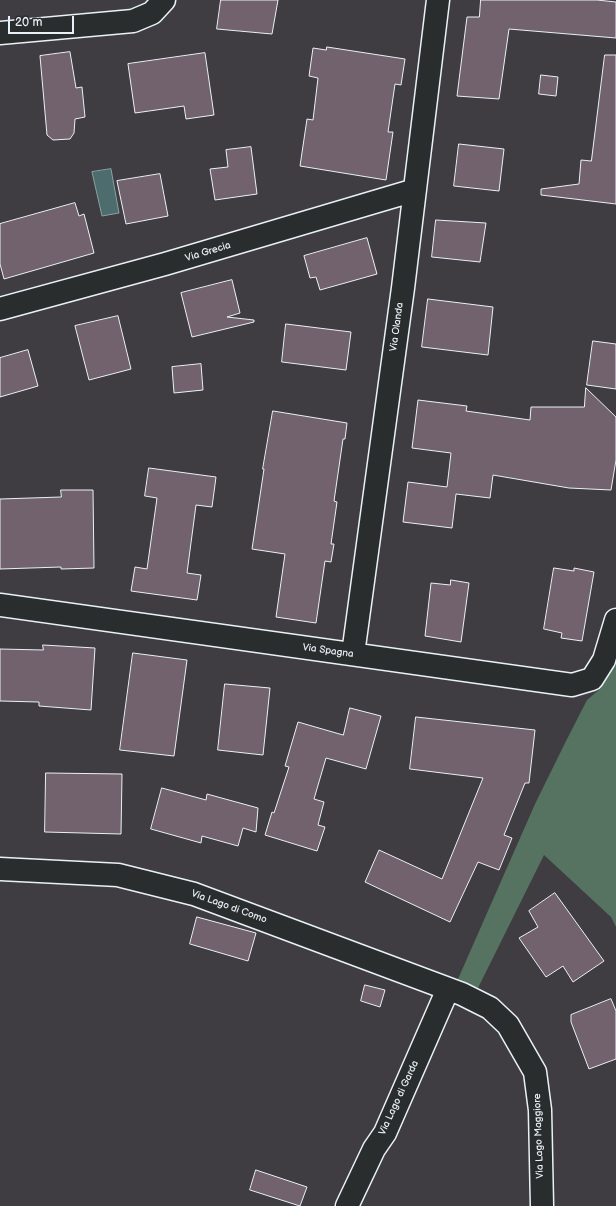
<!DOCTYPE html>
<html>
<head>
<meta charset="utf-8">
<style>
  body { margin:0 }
  #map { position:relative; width:616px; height:1206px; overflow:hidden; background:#3f3d41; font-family:"Balsamiq Sans",sans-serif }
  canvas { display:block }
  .scale { position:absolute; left:8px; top:16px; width:66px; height:18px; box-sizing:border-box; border:2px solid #e8f1f8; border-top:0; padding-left:5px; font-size:12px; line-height:14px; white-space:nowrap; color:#e8f1f8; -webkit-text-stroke:3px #2a2d2e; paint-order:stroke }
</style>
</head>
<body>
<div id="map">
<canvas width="616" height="1206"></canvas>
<div class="scale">20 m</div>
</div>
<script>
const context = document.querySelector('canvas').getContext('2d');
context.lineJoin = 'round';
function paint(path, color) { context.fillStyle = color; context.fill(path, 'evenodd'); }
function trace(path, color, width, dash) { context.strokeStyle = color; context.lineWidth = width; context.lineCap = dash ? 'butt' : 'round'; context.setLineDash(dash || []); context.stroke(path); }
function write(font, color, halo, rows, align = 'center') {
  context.font = font + ' "Balsamiq Sans",sans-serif'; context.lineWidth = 4; context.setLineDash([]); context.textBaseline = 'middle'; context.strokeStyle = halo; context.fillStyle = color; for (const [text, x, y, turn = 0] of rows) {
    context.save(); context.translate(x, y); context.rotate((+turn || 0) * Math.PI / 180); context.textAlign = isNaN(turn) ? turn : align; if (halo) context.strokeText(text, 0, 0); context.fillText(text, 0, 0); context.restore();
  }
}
paint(new Path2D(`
  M 616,652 L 616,927 L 611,917 L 544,855 L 478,988 L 458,979 L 535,804 L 566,741 L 587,700 L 600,689 Z`), '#567261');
const water = new Path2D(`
  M 111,169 L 119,213 L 102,216 L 92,172 Z`);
paint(water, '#4d6c6e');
trace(water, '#8ba1a5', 1);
const building = new Path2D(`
  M 221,0 L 278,0 L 272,34 L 217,29 Z
  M 481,0 L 597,0 L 616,2 L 616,38 L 509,29 L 499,99 L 457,96 L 467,17 L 479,17 Z
  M 327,47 L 405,59 L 401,85 L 395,84 L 388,132 L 393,132 L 386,180 L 300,166 L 307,119 L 313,120 L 318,78 L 309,76 L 313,48 L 326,50 Z
  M 70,52 L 76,88 L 82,87 L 85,117 L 75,119 L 74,133 L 70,139 L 53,140 L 47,135 L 40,56 Z
  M 205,53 L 214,115 L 186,119 L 184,106 L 135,113 L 128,64 Z
  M 605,55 L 616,55 L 616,204 L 541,195 L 541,189 L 579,184 L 581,160 L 591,161 Z
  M 541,75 L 558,77 L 556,96 L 539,94 Z
  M 459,144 L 504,149 L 499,191 L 454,186 Z
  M 251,147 L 257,194 L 215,200 L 210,169 L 228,167 L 226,150 Z
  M 160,174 L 168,216 L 126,224 L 117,181 Z
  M 75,203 L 79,216 L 84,214 L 94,253 L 4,279 L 0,264 L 0,224 Z
  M 436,220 L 486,223 L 480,262 L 432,257 Z
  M 367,238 L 377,274 L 320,290 L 316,277 L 310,278 L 304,256 Z
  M 232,280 L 240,313 L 227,317 L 254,320 L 254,322 L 192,337 L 181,293 Z
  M 428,299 L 493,307 L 488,355 L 422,347 Z
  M 118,316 L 131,369 L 89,380 L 75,326 Z
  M 286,324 L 351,332 L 346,370 L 282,362 Z
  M 593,341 L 616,344 L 616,389 L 587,385 Z
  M 28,350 L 38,386 L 0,397 L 0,358 Z
  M 201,364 L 203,390 L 174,393 L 172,367 Z
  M 586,388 L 616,417 L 616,460 L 611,490 L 569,488 L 493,475 L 490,498 L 456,494 L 452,528 L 403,522 L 408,482 L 447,487 L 451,453 L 412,448 L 418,400 L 467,406 L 466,411 L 530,420 L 531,407 L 584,407 Z
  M 273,411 L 347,423 L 345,439 L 343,439 L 334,501 L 337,502 L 331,544 L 334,544 L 331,562 L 325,561 L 316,623 L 276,617 L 285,554 L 252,549 L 264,469 L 263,469 Z
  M 149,468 L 216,477 L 212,507 L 196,505 L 187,573 L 201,575 L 197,600 L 131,591 L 135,567 L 147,569 L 157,498 L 145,496 Z
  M 61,490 L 93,490 L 94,568 L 61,569 L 61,567 L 0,569 L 0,499 L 61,497 Z
  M 554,568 L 574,571 L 574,568 L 594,572 L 582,641 L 561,638 L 562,633 L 544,629 Z
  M 451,580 L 469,583 L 461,642 L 425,636 L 431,583 L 450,585 Z
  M 43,645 L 95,648 L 91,710 L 39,706 L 39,702 L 0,701 L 0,649 L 43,650 Z
  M 133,653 L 187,660 L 174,756 L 120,750 Z
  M 225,684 L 270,688 L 263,755 L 218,750 Z
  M 350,708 L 381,716 L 366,769 L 326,758 L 314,799 L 324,802 L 318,825 L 325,827 L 317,851 L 265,835 L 272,812 L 274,813 L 289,767 L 285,766 L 298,722 L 343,735 Z
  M 416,717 L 535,730 L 529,783 L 525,783 L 504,835 L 512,838 L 499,870 L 478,862 L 450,922 L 365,882 L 379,850 L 442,879 L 483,778 L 410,769 Z
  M 46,773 L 122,774 L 121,834 L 45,832 Z
  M 162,788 L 206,800 L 207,794 L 258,808 L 256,832 L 243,828 L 238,846 L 202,836 L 201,843 L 151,829 Z
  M 555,893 L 604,961 L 573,982 L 563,966 L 546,977 L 519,938 L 538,927 L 529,911 Z
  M 197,917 L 256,933 L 248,961 L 190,944 Z
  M 365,985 L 385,990 L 380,1007 L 361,1001 Z
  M 611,999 L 616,1011 L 616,1059 L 589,1069 L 571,1022 L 571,1015 Z
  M 256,1170 L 307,1187 L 300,1206 L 250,1190 Z`);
paint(building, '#71626e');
trace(building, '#e8f1f8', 1);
const minor = new Path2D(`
  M 0,33 L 133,21 L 152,13 L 164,0
  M 0,309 L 165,264 L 415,190
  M 0,605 L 572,685 L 592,679 L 604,660 L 616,620
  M 353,654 L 403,288 L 438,0
  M 0,869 L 118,875 L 194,894 L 462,994 L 490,1008 L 508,1025 L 535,1072 L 540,1110 L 542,1206
  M 347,1206 L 374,1149 L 385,1133 L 448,989`);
trace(minor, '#e8f1f8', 25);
trace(minor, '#2a2d2e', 22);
write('10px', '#e8f1f8', '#2a2d2e', [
  ["Via Grecia",208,252,-17],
  ["Via Olanda",397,327,-82],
  ["Via Spagna",328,651,8],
  ["Via Lago di Como",229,907,20],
  ["Via Lago di Garda",399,1098,-65],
  ["Via Lago Maggiore",539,1136,-92]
]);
</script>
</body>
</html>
